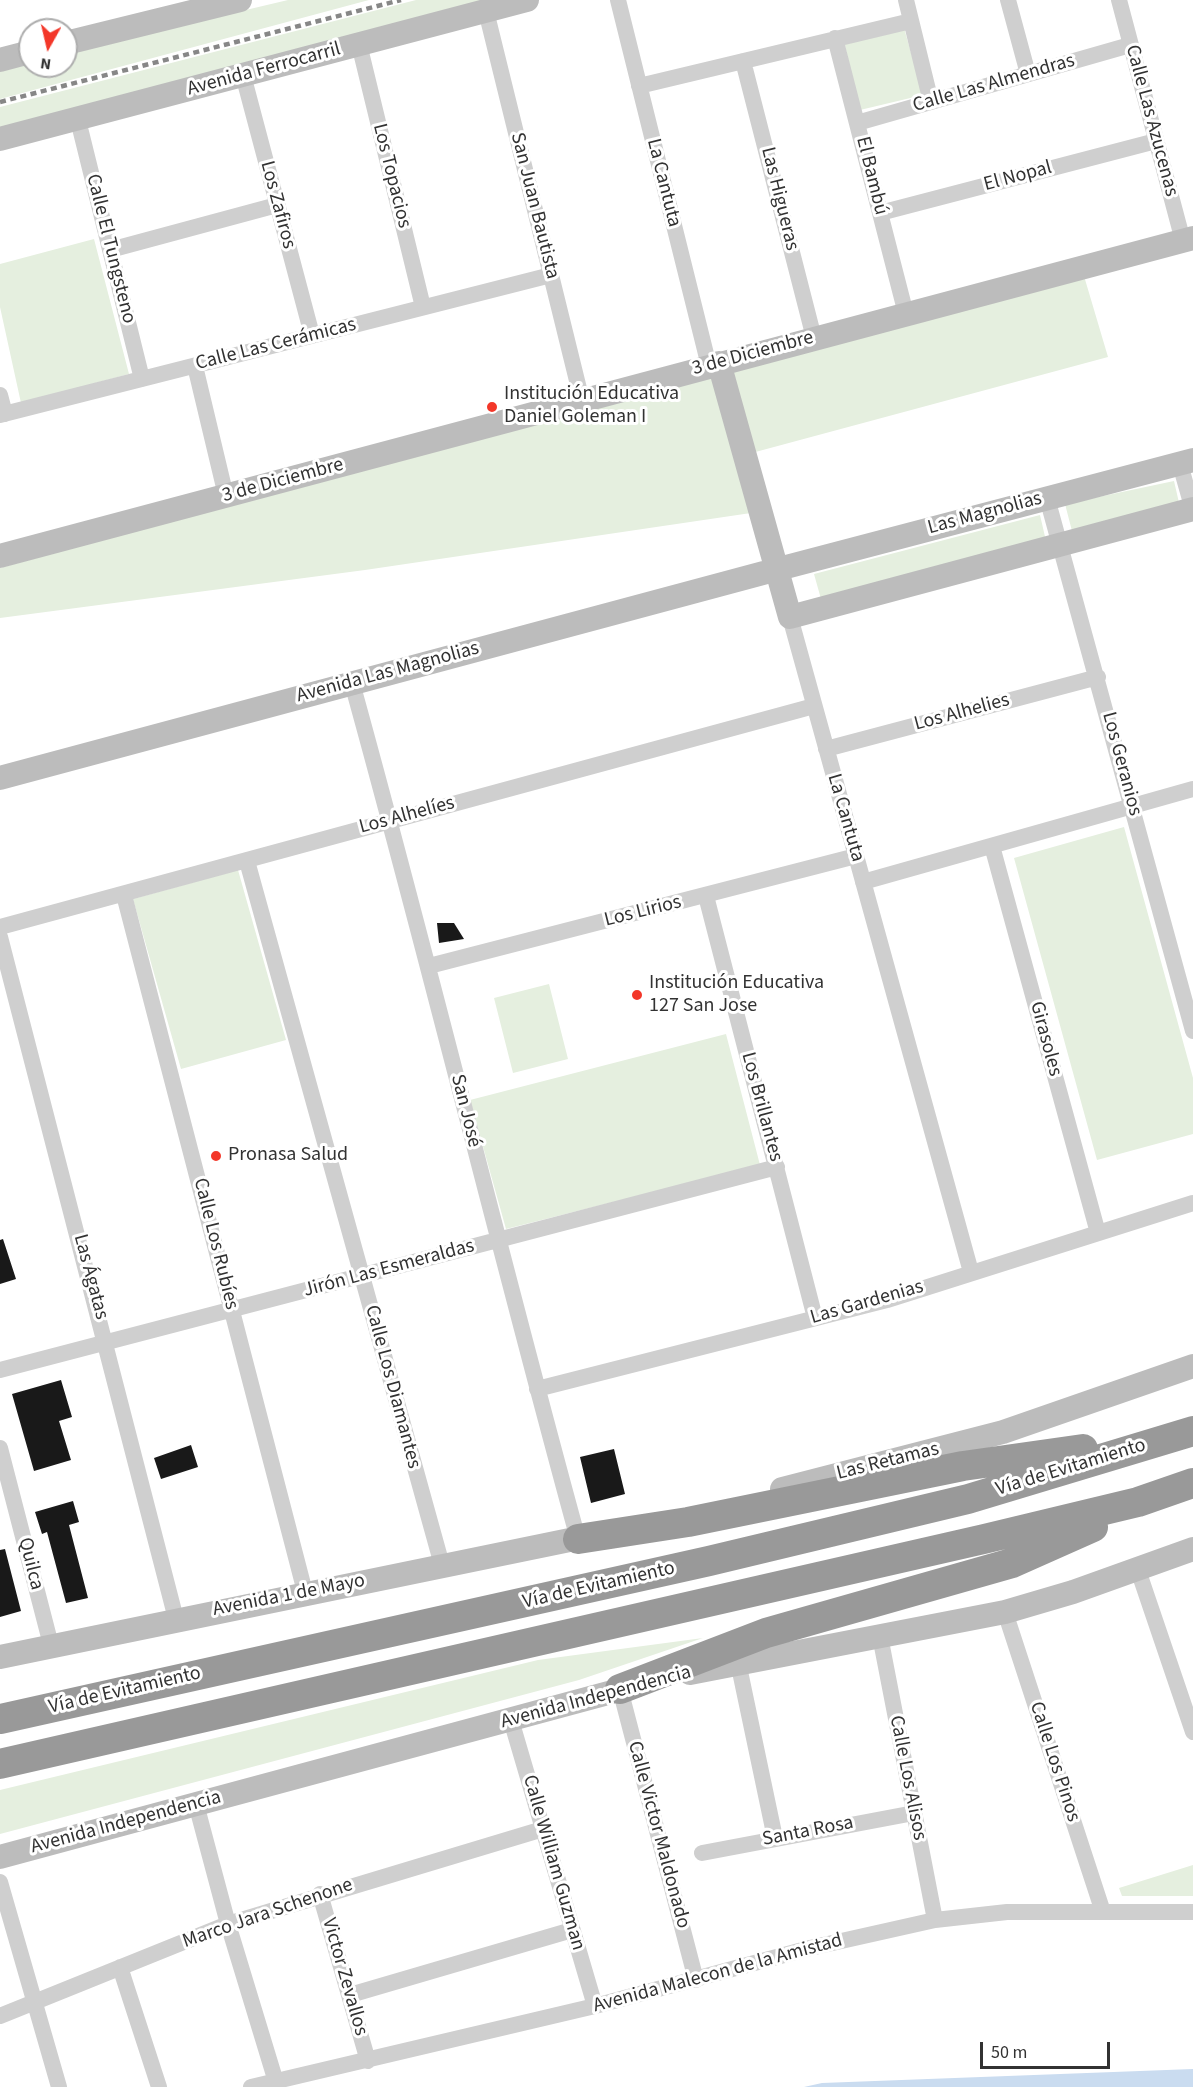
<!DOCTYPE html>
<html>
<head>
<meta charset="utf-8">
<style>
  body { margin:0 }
  #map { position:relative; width:1193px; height:2087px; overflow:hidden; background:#fff; font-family:"Source Sans 3",sans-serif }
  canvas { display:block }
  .north { position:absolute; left:18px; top:18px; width:60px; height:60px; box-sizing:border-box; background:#fff; border:2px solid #adadad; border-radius:50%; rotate:188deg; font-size:16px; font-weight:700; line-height:24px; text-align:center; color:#323232 }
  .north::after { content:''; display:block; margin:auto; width:21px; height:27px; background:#f33729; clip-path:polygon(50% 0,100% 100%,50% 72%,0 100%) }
  .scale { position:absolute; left:980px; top:2042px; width:130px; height:27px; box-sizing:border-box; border:3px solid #323232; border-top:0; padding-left:8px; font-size:18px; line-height:21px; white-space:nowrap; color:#323232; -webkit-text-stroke:4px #fff; paint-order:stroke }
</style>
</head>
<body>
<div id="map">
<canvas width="1193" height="2087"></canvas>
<div class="north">N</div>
<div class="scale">50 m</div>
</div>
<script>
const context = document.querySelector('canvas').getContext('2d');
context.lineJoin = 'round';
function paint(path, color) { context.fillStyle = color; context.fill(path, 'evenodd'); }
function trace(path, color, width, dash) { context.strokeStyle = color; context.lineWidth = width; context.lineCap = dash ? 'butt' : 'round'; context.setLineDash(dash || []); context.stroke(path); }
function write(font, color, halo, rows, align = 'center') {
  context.font = font + ' "Source Sans 3",sans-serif'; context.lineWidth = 6; context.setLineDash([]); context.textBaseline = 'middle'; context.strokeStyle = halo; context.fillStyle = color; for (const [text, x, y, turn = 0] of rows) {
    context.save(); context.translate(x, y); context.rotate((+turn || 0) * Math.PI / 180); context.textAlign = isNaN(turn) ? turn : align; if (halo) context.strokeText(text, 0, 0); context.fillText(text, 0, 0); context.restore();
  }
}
paint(new Path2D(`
  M 288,0 L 369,0 L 0,99 L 0,51 L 30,43 L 30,66 L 66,66 L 66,34 L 212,18 Z
  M 416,0 L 502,0 L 0,130 L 0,107 Z
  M 904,28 L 923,95 L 860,110 L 844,41 Z
  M 94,239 L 129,374 L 21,403 L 0,307 L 0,264 Z
  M 1084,276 L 1108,357 L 748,454 L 725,370 Z
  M 710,373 L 751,513 L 365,570 L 0,618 L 0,568 Z
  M 1174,481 L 1180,507 L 1072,531 L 1065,504 Z
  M 1040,515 L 1046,541 L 821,599 L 814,574 Z
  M 1124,827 L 1193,1078 L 1193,1134 L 1097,1160 L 1014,858 Z
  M 238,870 L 286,1040 L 181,1069 L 133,899 Z
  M 549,984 L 568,1059 L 513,1073 L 494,998 Z
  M 726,1034 L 760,1165 L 506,1229 L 470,1100 Z
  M 703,1638 L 579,1680 L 0,1834 L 0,1790 L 538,1660 Z
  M 1193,1865 L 1193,1896 L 1122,1896 L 1119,1888 Z`), '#e5efdf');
paint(new Path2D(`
  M 1193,2069 L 1193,2087 L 804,2087 L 822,2083 Z`), '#cadcf0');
paint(new Path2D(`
  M 437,923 L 454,923 L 464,939 L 439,943 Z
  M 3,1239 L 16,1279 L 0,1284 L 0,1240 Z
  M 61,1380 L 72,1417 L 59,1421 L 71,1460 L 34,1471 L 12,1394 Z
  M 191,1445 L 198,1467 L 161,1479 L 154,1458 Z
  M 614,1449 L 625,1494 L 591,1503 L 580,1457 Z
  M 73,1501 L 79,1522 L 69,1525 L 88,1598 L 66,1603 L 47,1532 L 42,1534 L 35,1512 Z
  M 5,1549 L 21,1611 L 0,1617 L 0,1550 Z`), '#191919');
trace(new Path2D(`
  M 618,0 L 709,366
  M 906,0 L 931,102
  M 1008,0 L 1028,74
  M 1119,0 L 1183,241
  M 486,11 L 582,401
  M 835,38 L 906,314
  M 359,44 L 423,307
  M 743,61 L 814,338
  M 243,75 L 312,335
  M 639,86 L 911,21
  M 78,120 L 142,379
  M 857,123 L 1130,45
  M 880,213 L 1156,141
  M 110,250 L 277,205
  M 195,366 L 226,496
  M 0,395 L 5,414
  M 0,415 L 551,275
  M 1180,464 L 1193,510
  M 1047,498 L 1193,1031
  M 790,617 L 971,1272
  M 352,683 C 431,968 500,1255 578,1539
  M 826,749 L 1098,677
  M 992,846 L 1098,1233
  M 247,861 L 442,1565
  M 863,882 L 1193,789
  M 124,895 L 305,1592
  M 706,896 L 815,1318
  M 0,927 L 814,706
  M 0,937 L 176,1619
  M 429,966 L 856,856
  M 0,1370 L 777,1167
  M 537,1389 L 887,1300 L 1193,1203
  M 0,1448 L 51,1645
  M 1138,1570 L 1193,1732
  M 1005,1612 L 1103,1912
  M 880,1636 L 935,1920
  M 738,1662 L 775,1838
  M 620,1689 L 696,1980
  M 511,1720 L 595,2006
  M 196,1804 L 228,1924 L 276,2082
  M 702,1853 L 914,1813
  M 0,1882 L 59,2087
  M 320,1894 L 368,2061
  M 120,1967 L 159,2087
  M 350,1995 L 572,1930
  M 0,2016 L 228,1924 L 543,1829
  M 251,2087 L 595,2006 L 810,1948 L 935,1920 L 1007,1912 L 1193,1912`), '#cfcfcf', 16);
trace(new Path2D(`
  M 66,43 L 240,0
  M 0,60 L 30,52
  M 0,139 L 527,0
  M 719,363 L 790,617 L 1193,509
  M 0,556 L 1193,238
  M 0,778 L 767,572 L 1193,460
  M 782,1489 L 1003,1432 L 1193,1366
  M 0,1657 L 594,1535
  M 690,1673 L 1005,1612 L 1073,1592 L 1193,1549
  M 0,1857 L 638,1685`), '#bcbcbc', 24);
trace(new Path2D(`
  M 578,1539 L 688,1522 L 963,1466 L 1083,1449
  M 620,1689 L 766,1633 L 1012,1563 L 1093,1527
  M 0,1719 L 709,1561 L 968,1499 L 1193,1431
  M 0,1764 L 984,1539 L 1138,1502 L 1193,1483`), '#999', 30);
trace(new Path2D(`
  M 0,102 L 401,0`), '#878787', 4.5, [6, 4.5]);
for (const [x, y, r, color] of [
  [492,407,6,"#f33729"],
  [637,995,6,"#f33729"],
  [216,1156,6,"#f33729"]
]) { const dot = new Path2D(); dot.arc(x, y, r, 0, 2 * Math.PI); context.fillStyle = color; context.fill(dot); trace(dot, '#fff', 2); }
write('20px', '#323232', '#fff', [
  ["Avenida Ferrocarril",264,70,-15],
  ["Calle Las Almendras",994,84,-16],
  ["Calle Las Azucenas",1151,121,75],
  ["Los Topacios",391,176,76],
  ["El Bambú",871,176,76],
  ["El Nopal",1018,177,-15],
  ["La Cantuta",663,183,76],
  ["Las Higueras",779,199,76],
  ["Los Zafiros",277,205,75],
  ["San Juan Bautista",534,206,76],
  ["Calle El Tungsteno",110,249,76],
  ["Calle Las Cerámicas",276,345,-14],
  ["3 de Diciembre",753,354,-15],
  ["3 de Diciembre",283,481,-15],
  ["Las Magnolias",985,514,-15],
  ["Avenida Las Magnolias",388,673,-15],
  ["Los Alhelies",962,713,-15],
  ["Los Geranios",1121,764,75],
  ["Los Alhelíes",407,816,-15],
  ["La Cantuta",845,818,74],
  ["Los Lirios",643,912,-14],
  ["Girasoles",1045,1039,75],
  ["Los Brillantes",761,1107,75],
  ["San José",465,1111,76],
  ["Calle Los Rubíes",215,1244,76],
  ["Jirón Las Esmeraldas",389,1269,-15],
  ["Las Ágatas",90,1277,75],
  ["Las Gardenias",867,1303,-16],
  ["Calle Los Diamantes",392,1387,75],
  ["Las Retamas",888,1462,-14],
  ["Vía de Evitamiento",1071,1468,-17],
  ["Quilca",30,1564,76],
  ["Vía de Evitamiento",599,1586,-13],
  ["Avenida 1 de Mayo",289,1596,-11],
  ["Vía de Evitamiento",125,1691,-13],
  ["Avenida Independencia",596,1698,-15],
  ["Calle Los Pinos",1054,1762,72],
  ["Calle Los Alisos",907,1778,79],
  ["Avenida Independencia",126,1823,-15],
  ["Santa Rosa",808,1832,-11],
  ["Calle Victor Maldonado",658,1835,75],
  ["Calle William Guzman",553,1863,74],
  ["Marco Jara Schenone",268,1914,-19],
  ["Avenida Malecon de la Amistad",718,1974,-15],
  ["Victor Zevallos",344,1977,74]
]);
write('20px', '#323232', '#fff', [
  ["Institución Educativa",504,395],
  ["Daniel Goleman I",504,418],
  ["Institución Educativa",649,984],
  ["127 San Jose",649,1007],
  ["Pronasa Salud",228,1156]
], 'left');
</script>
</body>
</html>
